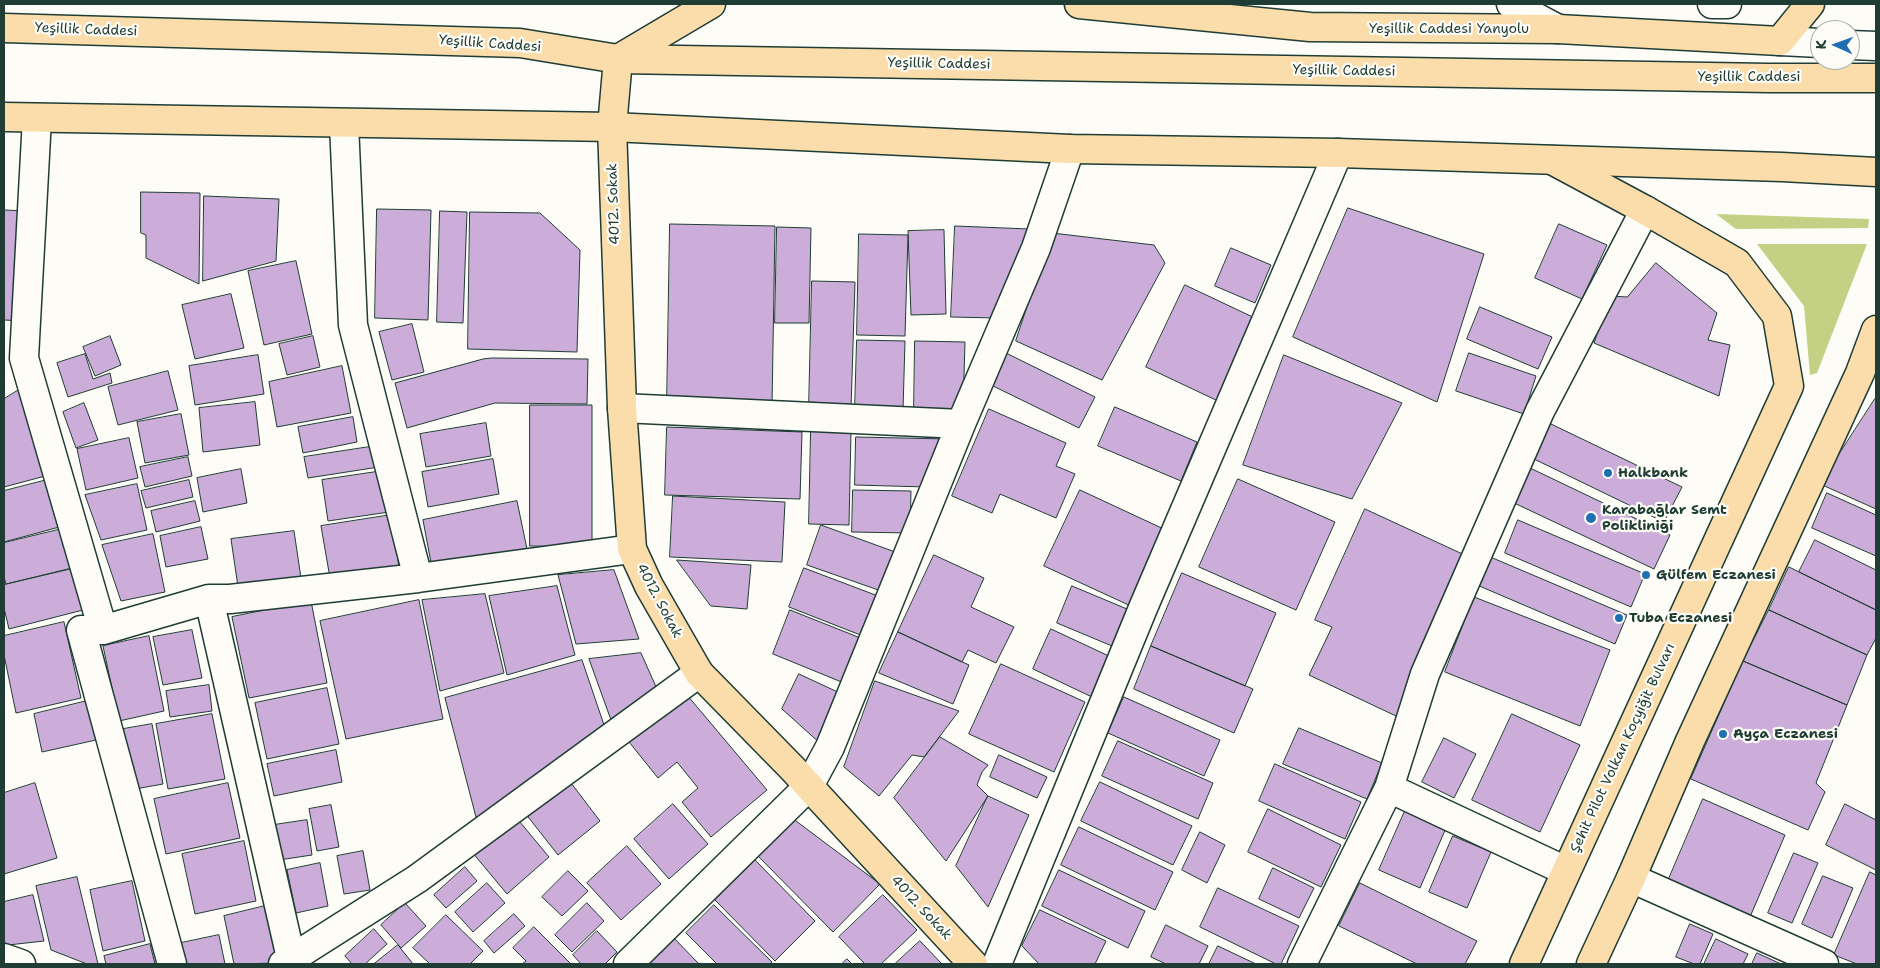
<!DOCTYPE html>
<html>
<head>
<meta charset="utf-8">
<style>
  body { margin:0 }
  #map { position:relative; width:1880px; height:968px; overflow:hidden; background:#fdfcf7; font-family:"Shantell Sans",sans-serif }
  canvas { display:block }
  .frame { position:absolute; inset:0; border:5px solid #1f3d34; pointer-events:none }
  .north { position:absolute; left:1810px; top:20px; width:50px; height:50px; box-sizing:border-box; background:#fdfcf7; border:1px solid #a4b0a9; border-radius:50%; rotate:272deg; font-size:14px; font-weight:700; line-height:20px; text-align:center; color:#1f3d34 }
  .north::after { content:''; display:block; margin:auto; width:18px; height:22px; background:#1f6fb2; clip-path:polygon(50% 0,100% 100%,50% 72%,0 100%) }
</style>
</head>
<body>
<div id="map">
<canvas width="1880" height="968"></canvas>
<div class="frame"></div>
<div class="north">K</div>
</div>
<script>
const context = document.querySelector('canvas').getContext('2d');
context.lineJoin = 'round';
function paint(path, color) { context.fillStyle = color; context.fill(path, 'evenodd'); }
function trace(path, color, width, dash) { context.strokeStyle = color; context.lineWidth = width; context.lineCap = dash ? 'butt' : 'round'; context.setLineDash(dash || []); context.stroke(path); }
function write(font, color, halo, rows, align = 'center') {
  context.font = font + ' "Shantell Sans",sans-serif'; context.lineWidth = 4.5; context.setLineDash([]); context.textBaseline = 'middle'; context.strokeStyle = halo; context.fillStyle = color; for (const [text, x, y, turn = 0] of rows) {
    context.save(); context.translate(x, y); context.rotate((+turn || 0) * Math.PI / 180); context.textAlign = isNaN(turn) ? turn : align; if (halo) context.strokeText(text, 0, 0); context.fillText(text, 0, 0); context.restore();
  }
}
paint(new Path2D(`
  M 1716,214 L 1869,219 L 1868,228 L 1736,229 Z
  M 1757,244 L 1867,244 L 1817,373 L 1810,375 L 1804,306 Z`), '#c4d185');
const building = new Path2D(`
  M 141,192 L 200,193 L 199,284 L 146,258 L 146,235 L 141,233 Z
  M 204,196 L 279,199 L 276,261 L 203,281 Z
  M 1348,208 L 1484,254 L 1437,402 L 1293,337 Z
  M 377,209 L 431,210 L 428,320 L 375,318 Z
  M 4,210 L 28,211 L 24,321 L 4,320 Z
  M 440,211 L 467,212 L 463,323 L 437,322 Z
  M 470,212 L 540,213 L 580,250 L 577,352 L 468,349 Z
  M 670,224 L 775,226 L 772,406 L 667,404 Z
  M 1559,224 L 1607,245 L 1582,299 L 1535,278 Z
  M 955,226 L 1029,229 L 997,318 L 951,317 Z
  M 777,227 L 811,228 L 809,323 L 775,323 Z
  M 944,230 L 946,314 L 911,315 L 908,231 Z
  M 1052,233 L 1154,245 L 1165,263 L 1102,380 L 1016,341 Z
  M 859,234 L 908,235 L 905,336 L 857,335 Z
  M 1231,248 L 1271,265 L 1255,303 L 1215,286 Z
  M 296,261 L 312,334 L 264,345 L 248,271 Z
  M 1656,263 L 1717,313 L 1708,340 L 1730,345 L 1719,396 L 1594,343 L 1610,296 L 1627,297 Z
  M 812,281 L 855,282 L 851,409 L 809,408 Z
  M 1185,285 L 1257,319 L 1218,401 L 1146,367 Z
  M 231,294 L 244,348 L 195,359 L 182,305 Z
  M 1480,307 L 1552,337 L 1538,369 L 1467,339 Z
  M 412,324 L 424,372 L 392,380 L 379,332 Z
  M 110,336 L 121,365 L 95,376 L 83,347 Z
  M 313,336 L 320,367 L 287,375 L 279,344 Z
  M 857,340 L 905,341 L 903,410 L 855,409 Z
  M 915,341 L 965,342 L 963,410 L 914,409 Z
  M 1006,353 L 1095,397 L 1079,428 L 991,385 Z
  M 1469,353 L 1536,376 L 1524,414 L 1456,391 Z
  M 85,354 L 93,379 L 110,373 L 112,383 L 68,397 L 57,363 Z
  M 258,355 L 264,394 L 195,405 L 189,366 Z
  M 1284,355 L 1402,403 L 1352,499 L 1243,465 Z
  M 492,358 L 588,359 L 587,404 L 495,403 L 407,428 L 395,383 L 483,359 Z
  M 342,366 L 351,413 L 277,427 L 269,382 Z
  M 168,371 L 178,410 L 118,425 L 108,387 Z
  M 27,385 L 49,475 L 4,487 L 4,399 Z
  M 1875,399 L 1876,400 L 1876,509 L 1820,484 Z
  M 255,402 L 260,445 L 203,452 L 199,408 Z
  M 84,403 L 98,440 L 76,448 L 63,412 Z
  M 530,405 L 592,405 L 592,547 L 530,546 Z
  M 1115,407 L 1197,442 L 1181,481 L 1098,446 Z
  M 989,409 L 1066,443 L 1056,466 L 1075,474 L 1056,518 L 1000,494 L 992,513 L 952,496 Z
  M 181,414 L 189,455 L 145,463 L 137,422 Z
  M 353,417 L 357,442 L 303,453 L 298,427 Z
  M 486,423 L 491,456 L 426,467 L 420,434 Z
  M 1551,424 L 1682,487 L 1664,522 L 1534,459 Z
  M 667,427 L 802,432 L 800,499 L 665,495 Z
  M 811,431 L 851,432 L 849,525 L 809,524 Z
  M 856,437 L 948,439 L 927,487 L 855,485 Z
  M 129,438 L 138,478 L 86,490 L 77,449 Z
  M 376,446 L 379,467 L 308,478 L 304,457 Z
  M 188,457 L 192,476 L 145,487 L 140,467 Z
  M 493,459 L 499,494 L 428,507 L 422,472 Z
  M 1528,467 L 1670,535 L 1654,569 L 1512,502 Z
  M 241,469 L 247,503 L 203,512 L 197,478 Z
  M 383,471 L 389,512 L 328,521 L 322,480 Z
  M 51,479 L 63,526 L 4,542 L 4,491 Z
  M 1238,479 L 1335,522 L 1296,610 L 1199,567 Z
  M 189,480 L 193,497 L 146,508 L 141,491 Z
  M 137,484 L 147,530 L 101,540 L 85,495 Z
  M 853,490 L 911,491 L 910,533 L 852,532 Z
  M 1080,490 L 1168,531 L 1133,607 L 1044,566 Z
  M 1827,493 L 1876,515 L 1876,556 L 1812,528 Z
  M 673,496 L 785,502 L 782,562 L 670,557 Z
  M 195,501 L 200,521 L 156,532 L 151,511 Z
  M 517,501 L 527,549 L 432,568 L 423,520 Z
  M 1365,509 L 1469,557 L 1396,716 L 1309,675 L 1332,627 L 1315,620 Z
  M 391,515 L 399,567 L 330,578 L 321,526 Z
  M 1518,520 L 1645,574 L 1631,607 L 1505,553 Z
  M 821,525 L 898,553 L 884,592 L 807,565 Z
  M 201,527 L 208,559 L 166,567 L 160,536 Z
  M 62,529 L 72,568 L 6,584 L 4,577 L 4,543 Z
  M 294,531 L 301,578 L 238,587 L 231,539 Z
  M 153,534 L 165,592 L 121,601 L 102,545 Z
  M 1815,540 L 1876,570 L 1876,610 L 1799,572 Z
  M 934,555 L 984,578 L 971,607 L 1014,627 L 996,663 L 968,650 L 962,662 L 898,632 Z
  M 1488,556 L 1627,615 L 1615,644 L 1477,585 Z
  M 677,560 L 751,565 L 747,609 L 711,606 Z
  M 1789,567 L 1876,610 L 1876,638 L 1867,655 L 1769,610 Z
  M 804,568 L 878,596 L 863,636 L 789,607 Z
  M 72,569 L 83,610 L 9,629 L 4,608 L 4,585 Z
  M 614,570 L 639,639 L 576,644 L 558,575 Z
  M 1182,573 L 1276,613 L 1245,686 L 1151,646 Z
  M 557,586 L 575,655 L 507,675 L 489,596 Z
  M 1072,586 L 1127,609 L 1112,646 L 1057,623 Z
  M 485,594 L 504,673 L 440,691 L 422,600 Z
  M 1474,597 L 1610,650 L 1580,726 L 1445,672 Z
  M 419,600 L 443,719 L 346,739 L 320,621 Z
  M 311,601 L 327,683 L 249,698 L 232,617 Z
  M 790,610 L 863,639 L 844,683 L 773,654 Z
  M 1769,610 L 1867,655 L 1847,705 L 1743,661 Z
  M 64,622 L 81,698 L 16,713 L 4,655 L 4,636 Z
  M 1051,629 L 1111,657 L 1092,697 L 1033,669 Z
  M 192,630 L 202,678 L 163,685 L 153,637 Z
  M 898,632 L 969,665 L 953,704 L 879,673 Z
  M 149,636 L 164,711 L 119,721 L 103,646 Z
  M 1151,646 L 1253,689 L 1234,733 L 1134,689 Z
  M 641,653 L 657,689 L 611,720 L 589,659 Z
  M 582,660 L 604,725 L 477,821 L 445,698 Z
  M 1743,661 L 1847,705 L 1816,783 L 1825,792 L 1808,830 L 1691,779 Z
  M 1001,664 L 1085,702 L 1054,772 L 969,734 Z
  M 799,674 L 842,694 L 822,745 L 782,709 Z
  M 875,681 L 959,711 L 924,757 L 912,755 L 879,796 L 844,767 Z
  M 209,685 L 212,711 L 170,717 L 166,691 Z
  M 327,688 L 339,744 L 267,759 L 255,703 Z
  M 682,689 L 767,790 L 711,837 L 682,802 L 698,788 L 677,762 L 658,778 L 625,737 Z
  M 1124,697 L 1220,740 L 1204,776 L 1108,733 Z
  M 87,701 L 96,740 L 42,752 L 34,714 Z
  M 212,714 L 225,779 L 168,789 L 156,724 Z
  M 1512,714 L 1580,745 L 1540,832 L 1472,800 Z
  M 152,724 L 163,784 L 124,791 L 112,731 Z
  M 1299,728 L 1382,763 L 1367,799 L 1283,764 Z
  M 940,737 L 988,765 L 982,772 L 977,785 L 988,796 L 946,861 L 894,798 Z
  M 1444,738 L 1476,754 L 1454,798 L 1422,782 Z
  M 1118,741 L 1213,783 L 1198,819 L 1102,776 Z
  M 336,750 L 342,782 L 274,796 L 267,764 Z
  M 999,755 L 1047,777 L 1037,798 L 990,777 Z
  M 1275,764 L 1361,802 L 1345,839 L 1259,801 Z
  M 568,779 L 600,821 L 558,855 L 525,813 Z
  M 1100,782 L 1192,826 L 1173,865 L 1081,821 Z
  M 35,783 L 57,858 L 4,874 L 4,793 Z
  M 228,783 L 240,838 L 166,854 L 154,799 Z
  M 988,796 L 1029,815 L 988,907 L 956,866 Z
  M 1703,799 L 1785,835 L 1750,917 L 1668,881 Z
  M 673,804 L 708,844 L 669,879 L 634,839 Z
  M 1845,804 L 1876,820 L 1876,870 L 1826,845 Z
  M 331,805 L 339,847 L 317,851 L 309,809 Z
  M 1268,809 L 1341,845 L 1321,887 L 1248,852 Z
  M 1405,811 L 1446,828 L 1420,888 L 1379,870 Z
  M 515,816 L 549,857 L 507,894 L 472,852 Z
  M 792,818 L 880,884 L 833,932 L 756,854 Z
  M 307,820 L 312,855 L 279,860 L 274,825 Z
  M 1079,827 L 1173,872 L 1155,910 L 1061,865 Z
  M 1200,832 L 1225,845 L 1207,883 L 1182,870 Z
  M 1453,836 L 1491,852 L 1467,908 L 1429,892 Z
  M 244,841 L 256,901 L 195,914 L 182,854 Z
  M 627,846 L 661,884 L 621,920 L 587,883 Z
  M 363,851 L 370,890 L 344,894 L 337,856 Z
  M 1794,853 L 1818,863 L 1792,923 L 1768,913 Z
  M 755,860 L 815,921 L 775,961 L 715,900 Z
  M 320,863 L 328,906 L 296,913 L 287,870 Z
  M 465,867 L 477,881 L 446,908 L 434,895 Z
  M 1273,868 L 1314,888 L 1299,918 L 1259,899 Z
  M 1059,870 L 1145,911 L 1128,948 L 1042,906 Z
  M 568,871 L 588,891 L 562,916 L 542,897 Z
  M 1870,872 L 1876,875 L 1876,964 L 1857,964 L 1834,955 Z
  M 1823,876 L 1853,888 L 1832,938 L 1802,924 Z
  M 77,877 L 98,964 L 87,964 L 51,950 L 36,886 Z
  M 132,881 L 145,941 L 103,951 L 90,890 Z
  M 487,883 L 505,903 L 473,932 L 455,912 Z
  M 1360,883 L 1477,941 L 1465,964 L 1417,964 L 1339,926 Z
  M 1218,888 L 1299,926 L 1281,964 L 1276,964 L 1200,927 Z
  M 33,895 L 44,941 L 8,945 L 4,942 L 4,902 Z
  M 883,895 L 917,930 L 881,964 L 865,964 L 839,937 Z
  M 405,903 L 426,926 L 401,948 L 381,925 Z
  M 587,903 L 604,921 L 572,952 L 555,935 Z
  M 714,905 L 772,962 L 770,964 L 717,964 L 686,933 Z
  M 265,906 L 278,963 L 234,964 L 224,916 Z
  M 1040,910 L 1106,941 L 1095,964 L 1039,964 L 1022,946 Z
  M 514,914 L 525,926 L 494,953 L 484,941 Z
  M 446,915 L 483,951 L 470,964 L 430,964 L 413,948 Z
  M 1690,924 L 1713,934 L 1700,964 L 1694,964 L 1676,957 Z
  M 1166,925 L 1208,946 L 1199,964 L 1166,964 L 1151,957 Z
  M 534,927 L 571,964 L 522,964 L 526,961 L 513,948 Z
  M 374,929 L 387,944 L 365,964 L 352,964 L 345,956 Z
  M 597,931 L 617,952 L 605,964 L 581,964 L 573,955 Z
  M 219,935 L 225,964 L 186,964 L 181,943 Z
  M 671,935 L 699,964 L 645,964 Z
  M 1716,939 L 1748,954 L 1743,964 L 1704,964 Z
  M 920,941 L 942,964 L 895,964 Z
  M 150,944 L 155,964 L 106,964 L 104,956 Z
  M 398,945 L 413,964 L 374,964 Z
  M 1218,946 L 1256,964 L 1209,964 Z
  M 1757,953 L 1781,964 L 1752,964 Z
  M 847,959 L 852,964 L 842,964 Z`);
paint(building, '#ccadd9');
trace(building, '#1f3d34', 1);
const minor = new Path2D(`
  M 1511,4 L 1558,29
  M 1712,4 L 1727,4
  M 1780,41 L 1820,43
  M 1850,45 L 1876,46
  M 37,118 L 24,358 L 103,630
  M 344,124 L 353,325 L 418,578
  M 622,408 L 961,424
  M 209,599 L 291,958
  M 1389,788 L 1566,871
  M 1631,878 L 1824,964
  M 4,958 L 21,964
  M 172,964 L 81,630 L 103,630 L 209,599 L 230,599 L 418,578 L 632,549
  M 283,964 L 417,879 L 699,673
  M 628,964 L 809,786 L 830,747 L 961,424 L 1036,248 L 1070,149
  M 997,964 L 1143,608 L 1338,153
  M 1302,964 L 1389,788 L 1425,674 L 1540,411 L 1645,210`);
const major = new Path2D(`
  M 711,4 L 618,59 L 612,127 L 622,408 L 632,549 L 649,586 L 699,673 L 793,769 L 973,964
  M 1079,4 L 1310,27 L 1558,29 L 1780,41 L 1810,4
  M 1524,964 L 1789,386 L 1777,316 L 1737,263 L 1645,210 L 1552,160
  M 1591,964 L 1631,878 L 1690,741 L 1860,373 L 1876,330`);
const highway = new Path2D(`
  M 4,28 L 520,43 L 618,59 L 1769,78 L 1876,78
  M 4,117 L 612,127 L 1070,149 L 1338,153 L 1782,167 L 1876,172`);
trace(minor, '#1f3d34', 31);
trace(major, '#1f3d34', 31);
trace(highway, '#1f3d34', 31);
trace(minor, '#fdfcf7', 28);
trace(major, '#faddab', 28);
trace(highway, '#faddab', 28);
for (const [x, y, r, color] of [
  [1608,473,5,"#1f6fb2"],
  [1591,518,6,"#1f6fb2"],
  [1646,575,5,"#1f6fb2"],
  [1619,618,5,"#1f6fb2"],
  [1723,734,5,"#1f6fb2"]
]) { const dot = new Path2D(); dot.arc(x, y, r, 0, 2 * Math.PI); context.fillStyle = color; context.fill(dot); trace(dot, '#fdfcf7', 2); }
write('14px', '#1f3d34', '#fdfcf7', [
  ["Yeşillik Caddesi Yanyolu",1449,29],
  ["Yeşillik Caddesi",86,30,2],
  ["Yeşillik Caddesi",490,44,4],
  ["Yeşillik Caddesi",939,64,1],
  ["Yeşillik Caddesi",1344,71,1],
  ["Yeşillik Caddesi",1749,77],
  ["4012. Sokak",614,204,-92],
  ["4012. Sokak",659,601,62],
  ["Şehit Pilot Volkan Koçyiğit Bulvarı",1623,748,-65],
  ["4012. Sokak",921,908,47]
]);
write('bold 14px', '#1f3d34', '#fdfcf7', [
  ["Halkbank",1618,473],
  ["Karabağlar Semt",1602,510],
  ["Polikliniği",1602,526],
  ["Gülfem Eczanesi",1656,575],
  ["Tuba Eczanesi",1629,618],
  ["Ayça Eczanesi",1733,734]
], 'left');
</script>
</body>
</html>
